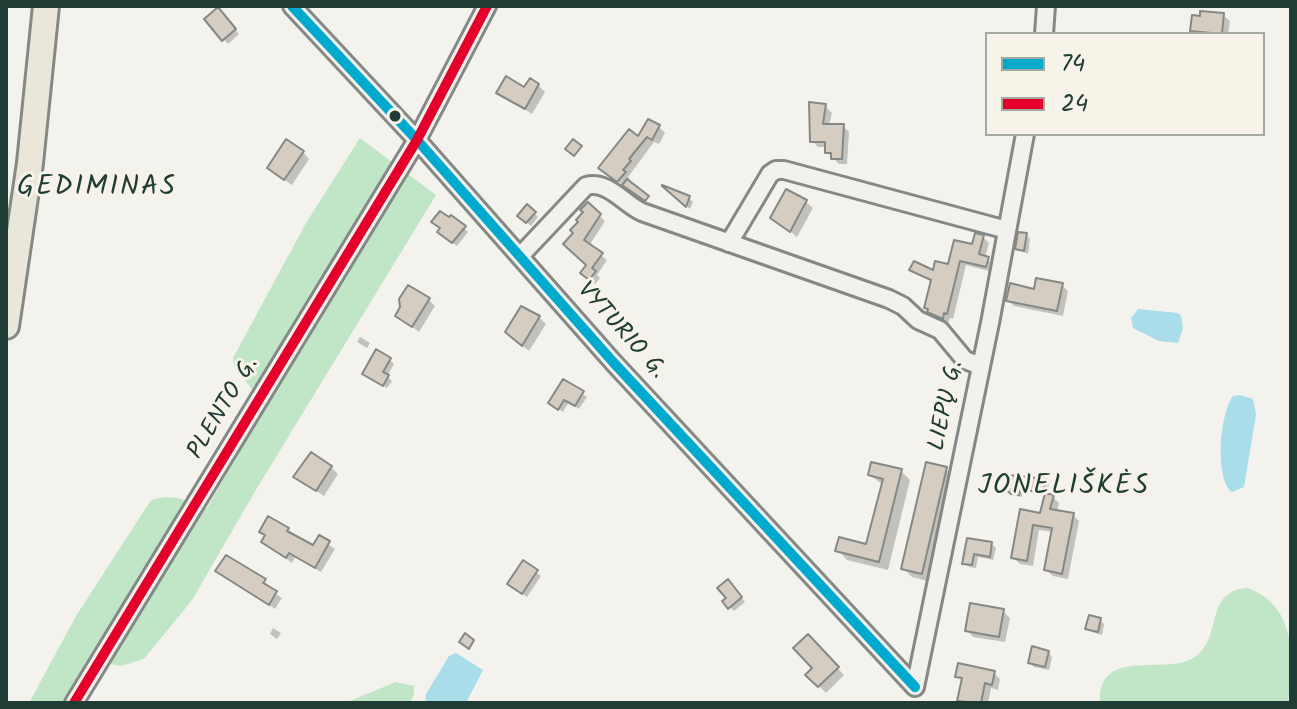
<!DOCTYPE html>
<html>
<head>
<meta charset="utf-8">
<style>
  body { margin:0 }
  #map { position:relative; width:1297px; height:709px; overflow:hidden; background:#f4f2ec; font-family:Kalam,sans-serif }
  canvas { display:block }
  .frame { position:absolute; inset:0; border:8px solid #1f3d34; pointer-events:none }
  .legend { position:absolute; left:985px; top:32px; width:280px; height:104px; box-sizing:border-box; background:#f7f3e8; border:2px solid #a1aaa0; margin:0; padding:10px 14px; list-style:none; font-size:24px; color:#1f3d34 }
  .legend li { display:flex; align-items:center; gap:16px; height:40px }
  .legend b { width:40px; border:2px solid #a1aaa0 }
</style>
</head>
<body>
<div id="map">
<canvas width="1297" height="709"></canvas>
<div class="frame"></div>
<ul class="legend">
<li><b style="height:10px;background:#00a9ce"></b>74</li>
<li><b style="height:10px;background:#e4002b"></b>24</li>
</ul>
</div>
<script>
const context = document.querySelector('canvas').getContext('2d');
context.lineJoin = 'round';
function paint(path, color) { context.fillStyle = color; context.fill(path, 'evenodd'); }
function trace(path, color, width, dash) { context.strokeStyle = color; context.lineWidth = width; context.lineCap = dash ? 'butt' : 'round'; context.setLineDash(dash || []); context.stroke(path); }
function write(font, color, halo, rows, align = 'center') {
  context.font = font + ' Kalam,sans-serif'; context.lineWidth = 6; context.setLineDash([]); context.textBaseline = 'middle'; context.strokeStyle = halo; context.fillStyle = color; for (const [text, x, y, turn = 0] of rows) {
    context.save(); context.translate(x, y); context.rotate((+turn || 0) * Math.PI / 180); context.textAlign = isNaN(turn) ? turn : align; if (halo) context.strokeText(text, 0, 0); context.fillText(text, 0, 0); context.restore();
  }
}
paint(new Path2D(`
  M 360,138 L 436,195 L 257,488 L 192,600 L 144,659 L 121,666 L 91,661 L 66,703 L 29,703 L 76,616 L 151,500 C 173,493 186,500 207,508 L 266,406 L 235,368 L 233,358 L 306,223 Z
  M 1248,588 C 1297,607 1294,658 1288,703 L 1100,703 C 1097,650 1156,672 1187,661 C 1227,646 1200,590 1248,588 Z
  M 396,682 L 414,686 L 414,695 L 409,703 L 345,703 Z`), '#c0e5c7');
paint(new Path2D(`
  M 1138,309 L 1178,313 L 1181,316 L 1183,328 L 1178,343 L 1159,341 L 1133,328 L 1131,318 Z
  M 1239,395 L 1253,399 L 1256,415 L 1244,487 L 1232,492 C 1214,478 1220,413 1233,396 Z
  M 456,653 L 483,670 L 466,703 L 425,703 L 426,694 L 449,656 Z`), '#a8dde9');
paint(new Path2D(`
  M 218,10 L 239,34 L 228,44 L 207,19 Z
  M 1223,15 L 1230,21 L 1228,34 L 1196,34 L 1192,30 Z
  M 538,85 L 545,92 L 532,114 L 499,92 L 525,90 Z
  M 825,106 L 832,113 L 829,126 L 843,126 L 849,132 L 847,164 L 839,164 L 827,152 L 827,147 L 818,147 L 812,141 Z
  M 659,127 L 665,133 L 659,144 L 654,142 L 628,177 L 630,179 L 628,182 L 648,198 L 647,201 L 607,174 L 639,139 Z
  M 303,152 L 309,159 L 292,185 L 276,174 Z
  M 670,191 L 689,198 L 693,202 L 690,209 Z
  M 806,202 L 813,208 L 797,237 L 773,217 Z
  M 588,205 L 605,221 L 589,246 L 607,260 L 597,275 L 600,278 L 595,284 L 588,278 L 588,265 L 581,222 Z
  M 528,207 L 538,217 L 531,226 L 520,216 Z
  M 464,228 L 468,232 L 457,246 L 444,236 Z
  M 1026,235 L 1030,239 L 1028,254 L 1017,249 Z
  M 983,237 L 989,243 L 985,258 L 993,264 L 992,272 L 966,265 L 953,319 L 950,318 L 948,323 L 926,308 L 932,282 L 912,270 L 934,272 L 950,266 Z
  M 1062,285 L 1068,291 L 1063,316 L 1014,306 L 1008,300 Z
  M 428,299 L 435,306 L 419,332 L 397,316 Z
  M 539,317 L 546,324 L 529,351 L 514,339 Z
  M 360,337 L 370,343 L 367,348 L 357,342 Z
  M 390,360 L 394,364 L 387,376 L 392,381 L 387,388 L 369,378 Z
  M 564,381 L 587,397 L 579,409 L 569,402 L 563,412 L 555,407 Z
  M 331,467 L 338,474 L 324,496 L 295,477 Z
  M 946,469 L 955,478 L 931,582 L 912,577 L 903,568 Z
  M 901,471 L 910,480 L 888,570 L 847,560 L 838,550 L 868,546 L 883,485 L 870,475 Z
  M 1046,481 L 1049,484 L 1046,495 L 1053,497 L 1059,503 L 1057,512 L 1073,515 L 1079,521 L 1068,579 L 1053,576 L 1046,570 L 1053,532 L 1039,530 L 1033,566 L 1020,564 L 1013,557 L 1022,512 L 1041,515 L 1046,496 L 1023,489 L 1022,497 L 1016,496 L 1007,488 Z
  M 287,529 L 314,547 L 319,538 L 335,549 L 321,572 L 295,557 L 292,563 L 264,542 Z
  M 969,540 L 991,544 L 996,548 L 993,560 L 978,557 L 976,568 L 969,567 L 965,563 Z
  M 524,563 L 541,576 L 527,597 L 514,588 Z
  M 218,571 L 264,581 L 270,586 L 269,589 L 282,598 L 275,609 Z
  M 732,586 L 745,602 L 734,611 L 725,602 Z
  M 1003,611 L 1010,618 L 1005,642 L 973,637 L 967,630 Z
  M 1100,620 L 1104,624 L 1102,635 L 1092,632 L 1088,628 Z
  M 273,628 L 281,633 L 277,639 L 270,634 Z
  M 808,637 L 844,675 L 826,693 L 808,675 L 815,668 Z
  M 1048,652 L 1052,657 L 1049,670 L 1034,667 L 1030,663 Z
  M 994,673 L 1000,679 L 998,690 L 991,688 L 988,703 L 962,703 L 959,700 L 963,682 L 958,676 Z`), '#0003');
const building = new Path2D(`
  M 218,7 L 236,29 L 222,41 L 204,19 Z
  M 1200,11 L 1224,13 L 1222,34 L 1190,31 L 1192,15 L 1200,16 Z
  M 506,76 L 524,87 L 530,78 L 539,84 L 525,109 L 496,93 Z
  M 809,102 L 826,104 L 823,124 L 844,124 L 842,159 L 831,159 L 831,153 L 825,153 L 825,142 L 810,142 Z
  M 648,119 L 660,125 L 652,140 L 647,137 L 629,159 L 631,161 L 623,170 L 626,172 L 617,182 L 598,168 L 629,129 L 638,136 Z
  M 286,139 L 304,151 L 284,180 L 267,168 Z
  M 573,139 L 582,146 L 574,156 L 565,149 Z
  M 627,179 L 649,196 L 645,201 L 622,185 Z
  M 662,185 L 690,196 L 686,207 L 662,186 Z
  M 786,189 L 807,200 L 790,232 L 770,218 Z
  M 588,202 L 601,214 L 584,240 L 603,253 L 592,268 L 596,271 L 589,280 L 580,273 L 586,265 L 563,244 L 573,233 L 570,230 L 578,222 L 576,220 L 583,212 L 580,210 Z
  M 527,204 L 536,212 L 526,223 L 517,216 Z
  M 440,211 L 449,217 L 451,215 L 466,226 L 452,243 L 437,232 L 440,228 L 431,222 Z
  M 1018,232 L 1027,233 L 1024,251 L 1015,249 Z
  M 975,233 L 984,235 L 979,254 L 989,257 L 986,267 L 960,261 L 947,314 L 944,313 L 943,319 L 927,312 L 928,309 L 924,308 L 931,280 L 909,270 L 914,261 L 933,270 L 935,261 L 948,264 L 954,240 L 972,244 Z
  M 1036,278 L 1063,283 L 1057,311 L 1006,301 L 1010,283 L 1034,289 Z
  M 408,285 L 430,298 L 412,327 L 395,316 L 400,307 L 399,299 Z
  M 521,306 L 540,316 L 522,346 L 505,332 Z
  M 376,349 L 391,358 L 383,372 L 389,375 L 383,386 L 362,374 Z
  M 563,379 L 584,391 L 575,406 L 564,400 L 558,410 L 548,403 Z
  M 311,452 L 332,466 L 316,491 L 293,477 Z
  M 871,462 L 902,469 L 879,562 L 835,551 L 839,537 L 866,544 L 883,479 L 868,475 Z
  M 926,462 L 947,467 L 922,574 L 901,569 Z
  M 1008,475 L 1047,479 L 1042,494 L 1021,488 L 1019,495 L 1011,494 L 1005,489 Z
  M 1045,493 L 1054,495 L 1050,509 L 1074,513 L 1062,574 L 1044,570 L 1052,528 L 1033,525 L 1027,561 L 1011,558 L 1020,509 L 1040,513 Z
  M 268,516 L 289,528 L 287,531 L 313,545 L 319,535 L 330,541 L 315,568 L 289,553 L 286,558 L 261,542 L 265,535 L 259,532 Z
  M 967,538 L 992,542 L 990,557 L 974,554 L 972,565 L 962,564 Z
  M 226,555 L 266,579 L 263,583 L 277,591 L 269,605 L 215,571 Z
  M 523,560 L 538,570 L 522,594 L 507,584 Z
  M 728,579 L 742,597 L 728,609 L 722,601 L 726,598 L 717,588 Z
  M 970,603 L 1004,609 L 999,637 L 965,631 Z
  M 1089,615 L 1101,618 L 1098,632 L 1085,629 Z
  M 465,633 L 474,640 L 469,649 L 459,642 Z
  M 808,634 L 839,667 L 818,687 L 805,675 L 812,668 L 793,648 Z
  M 1032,646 L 1049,651 L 1045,667 L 1028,663 Z
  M 958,663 L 995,671 L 992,685 L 985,683 L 981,703 L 957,701 L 962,678 L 955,677 Z`);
paint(building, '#d5cdc2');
trace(building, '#848985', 2);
const minor = new Path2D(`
  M 292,6 L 417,140 L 613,362 L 915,687
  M 1044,34 L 1046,6
  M 729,243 L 770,174 L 776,170 L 784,170 L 1007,230
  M 521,255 L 586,186 C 608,180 624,204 642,212 L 889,299 L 903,306 L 918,320 L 940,330 L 965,360 L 981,366
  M 915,687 L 990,323 L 1025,134
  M 74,703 L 417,140 L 487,6`);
const highway = new Path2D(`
  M 6,326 L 30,163 L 46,6`);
trace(minor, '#848985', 22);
trace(highway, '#848985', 30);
trace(minor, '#f2f1ed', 16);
trace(highway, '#eae6da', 24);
trace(new Path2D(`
  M 292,6 L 417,140 L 613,362 L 915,687`), '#00a9ce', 10);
trace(new Path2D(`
  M 74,703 L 417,140 L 487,6`), '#e4002b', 10);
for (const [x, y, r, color] of [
  [395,116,7,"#1f3d34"]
]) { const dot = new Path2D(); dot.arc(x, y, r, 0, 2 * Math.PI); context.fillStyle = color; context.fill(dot); trace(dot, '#f7f3e8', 3); }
write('24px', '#1f3d34', '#f7f3e8', [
  ["VYTURIO G.",620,332,48],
  ["LIEPŲ G.",948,406,-78],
  ["PLENTO G.",225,409,-59]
]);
context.letterSpacing = '2px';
write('28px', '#1f3d34', '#f7f3e8', [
  ["GEDIMINAS",97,189],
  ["JONELIŠKĖS",1064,488]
]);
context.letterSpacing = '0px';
</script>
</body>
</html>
